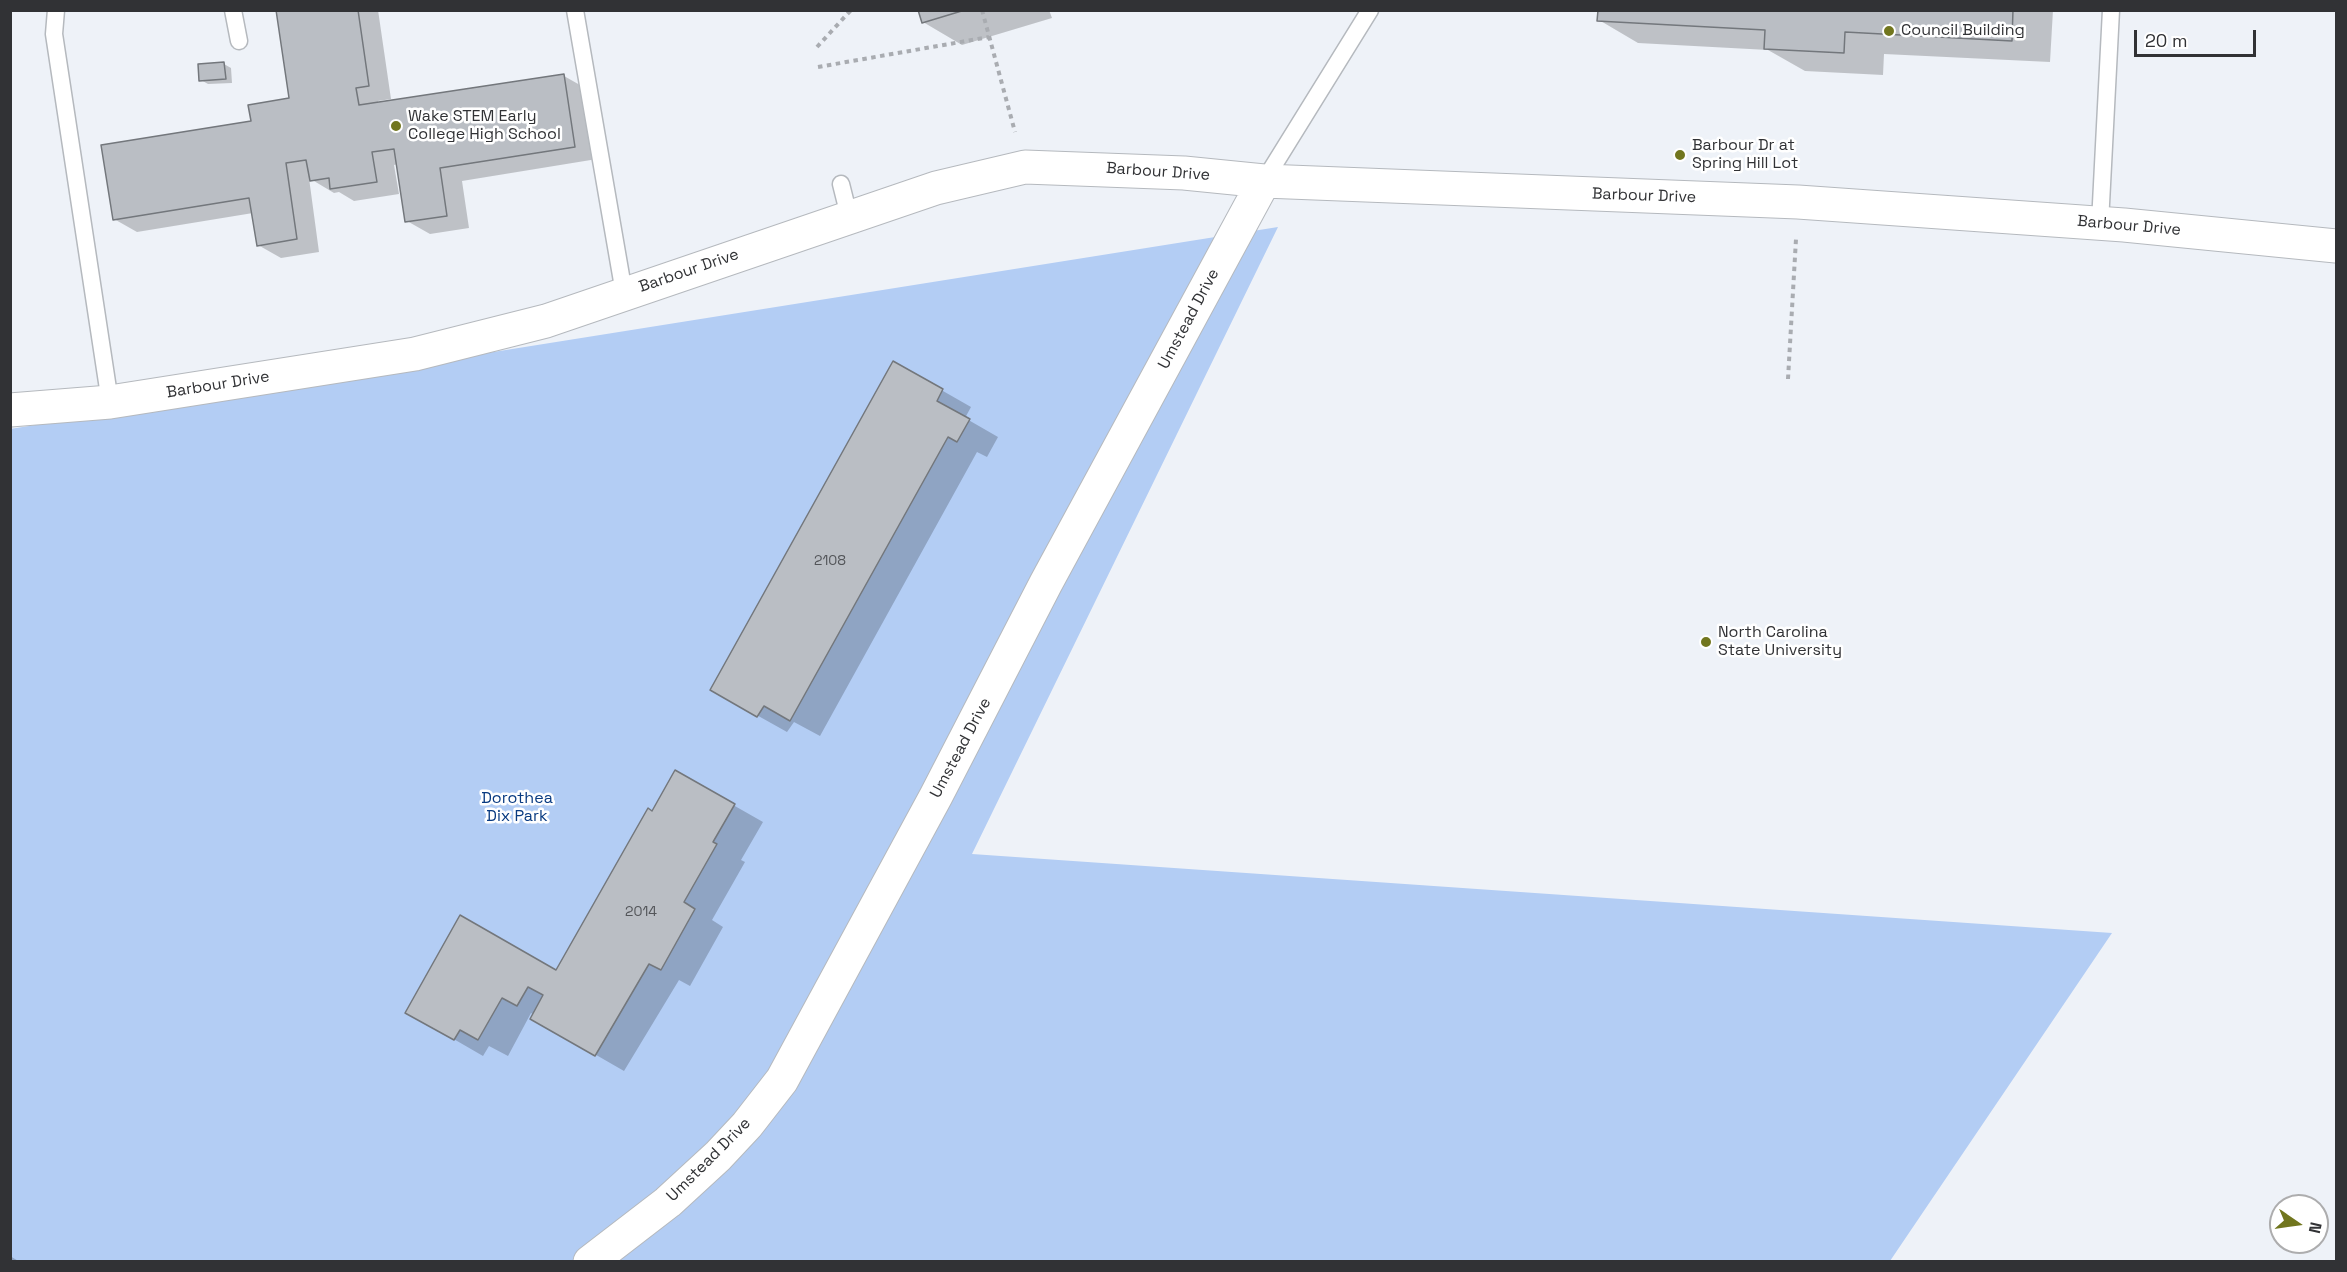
<!DOCTYPE html>
<html>
<head>
<meta charset="utf-8">
<style>
  body { margin:0 }
  #map { position:relative; width:2347px; height:1272px; overflow:hidden; background:#eef2f8; font-family:"Space Grotesk",sans-serif }
  canvas { display:block }
  .frame { position:absolute; inset:0; border:12px solid #313235; pointer-events:none }
  .north { position:absolute; left:2269px; top:1194px; width:60px; height:60px; box-sizing:border-box; background:#fff; border:2px solid #adadae; border-radius:50%; rotate:103deg; font-size:16px; font-weight:700; line-height:24px; text-align:center; color:#313235 }
  .north::after { content:''; display:block; margin:auto; width:21px; height:27px; background:#71761e; clip-path:polygon(50% 0,100% 100%,50% 72%,0 100%) }
  .scale { position:absolute; left:2134px; top:30px; width:122px; height:27px; box-sizing:border-box; border:3px solid #313235; border-top:0; padding-left:8px; font-size:18px; line-height:21px; white-space:nowrap; color:#313235; -webkit-text-stroke:4px #fff; paint-order:stroke }
</style>
</head>
<body>
<div id="map">
<canvas width="2347" height="1272"></canvas>
<div class="frame"></div>
<div class="north">N</div>
<div class="scale">20 m</div>
</div>
<script>
const context = document.querySelector('canvas').getContext('2d');
context.lineJoin = 'round';
function paint(path, color) { context.fillStyle = color; context.fill(path, 'evenodd'); }
function trace(path, color, width, dash) { context.strokeStyle = color; context.lineWidth = width; context.lineCap = dash ? 'butt' : 'round'; context.setLineDash(dash || []); context.stroke(path); }
function write(font, color, halo, rows, align = 'center') {
  context.font = font + ' "Space Grotesk",sans-serif'; context.lineWidth = 5; context.setLineDash([]); context.textBaseline = 'middle'; context.strokeStyle = halo; context.fillStyle = color; for (const [text, x, y, turn = 0] of rows) {
    context.save(); context.translate(x, y); context.rotate((+turn || 0) * Math.PI / 180); context.textAlign = isNaN(turn) ? turn : align; if (halo) context.strokeText(text, 0, 0); context.fillText(text, 0, 0); context.restore();
  }
}
paint(new Path2D(`
  M 1278,227 L 972,854 L 2112,933 L 1890,1261 L 11,1261 L 10,429 Z`), '#b3cdf4');
paint(new Path2D(`
  M 277,10 L 378,10 L 391,99 L 378,101 L 379,104 L 564,76 L 587,89 L 597,159 L 462,181 L 469,228 L 430,234 L 407,221 L 398,164 L 394,165 L 399,194 L 354,201 L 339,192 L 334,193 L 309,178 L 319,252 L 281,258 L 258,245 L 253,213 L 137,232 L 114,219 L 252,122 L 291,99 Z
  M 920,10 L 1049,10 L 1052,18 L 962,45 L 923,22 Z
  M 1599,10 L 2053,10 L 2050,62 L 1884,54 L 1883,75 L 1805,71 L 1768,50 L 1638,43 L 1599,20 Z
  M 224,64 L 231,68 L 232,83 L 208,84 L 201,80 Z
  M 894,363 L 971,407 L 965,418 L 998,437 L 987,457 L 977,452 L 820,736 L 794,722 L 787,732 L 712,690 Z
  M 675,772 L 763,822 L 741,860 L 745,862 L 712,920 L 723,927 L 690,986 L 679,980 L 624,1071 L 532,1018 L 534,1015 L 531,1013 L 508,1056 L 489,1046 L 483,1056 L 407,1012 L 557,972 Z
  M 10,1256 L 20,1262 L 10,1262 Z`), '#0003');
const building = new Path2D(`
  M 276,10 L 358,10 L 369,86 L 356,88 L 359,105 L 564,74 L 575,147 L 440,168 L 447,216 L 405,222 L 394,149 L 372,152 L 377,182 L 330,189 L 329,178 L 310,181 L 306,160 L 286,163 L 297,239 L 257,246 L 249,198 L 113,220 L 101,145 L 251,121 L 248,105 L 289,98 Z
  M 918,10 L 965,10 L 922,23 Z
  M 1598,10 L 2013,10 L 2012,41 L 1845,32 L 1844,53 L 1764,49 L 1765,30 L 1597,21 Z
  M 224,62 L 226,79 L 199,81 L 198,64 Z
  M 893,361 L 943,389 L 937,401 L 970,419 L 957,442 L 948,437 L 790,721 L 764,706 L 757,717 L 710,690 Z
  M 675,770 L 735,804 L 713,842 L 717,844 L 684,902 L 695,909 L 661,970 L 649,964 L 595,1056 L 530,1019 L 543,995 L 528,987 L 517,1006 L 502,998 L 478,1040 L 460,1030 L 454,1040 L 405,1013 L 460,915 L 556,970 L 648,808 L 652,811 Z`);
paint(building, '#babec4');
trace(building, '#73777c', 1.5);
const service = new Path2D(`
  M 56,10 L 54,34 L 110,402
  M 233,10 L 239,41
  M 575,10 L 624,293
  M 1264,181 L 1370,10
  M 841,184 L 849,216
  M 2100,223 L 2111,10`);
const minor = new Path2D(`
  M 10,410 L 110,402 L 415,354 L 546,321 L 936,188 L 1025,167 L 1184,173 L 1264,181 L 1798,202 L 2124,225 L 2336,246
  M 590,1262 L 668,1202 L 718,1156 L 747,1125 L 782,1080 L 936,796 L 1046,583 L 1264,181`);
trace(service, '#b5b9be', 19);
trace(minor, '#b5b9be', 35);
trace(new Path2D(`
  M 982,10 L 1015,132
  M 817,47 L 851,10
  M 818,67 L 989,37
  M 1788,379 L 1796,239`), '#a9acb1', 4, [4.5, 4.5]);
trace(service, '#fff', 16);
trace(minor, '#fff', 33);
for (const [x, y, r, color] of [
  [1889,31,6,"#71761e"],
  [396,126,6,"#71761e"],
  [1680,155,6,"#71761e"],
  [1706,642,6,"#71761e"]
]) { const dot = new Path2D(); dot.arc(x, y, r, 0, 2 * Math.PI); context.fillStyle = color; context.fill(dot); trace(dot, '#fff', 2); }
write('14px', '#535559', null, [
  ["2108",830,561],
  ["2014",641,912]
]);
write('16px', '#313235', '#fff', [
  ["Council Building",1901,31],
  ["Wake STEM Early",408,117],
  ["College High School",408,135],
  ["Barbour Dr at",1692,146],
  ["Spring Hill Lot",1692,164],
  ["North Carolina",1718,633],
  ["State University",1718,651]
], 'left');
write('16px', '#313235', '#fff', [
  ["Barbour Drive",1158,172,4],
  ["Barbour Drive",1644,196,2],
  ["Barbour Drive",2129,226,5],
  ["Barbour Drive",689,271,-19],
  ["Umstead Drive",1189,319,-62],
  ["Barbour Drive",218,385,-9],
  ["Umstead Drive",961,748,-62],
  ["Umstead Drive",709,1160,-45]
]);
write('16px', '#083a81', '#fff', [
  ["Dorothea",517,799],
  ["Dix Park",517,817]
]);
</script>
</body>
</html>
